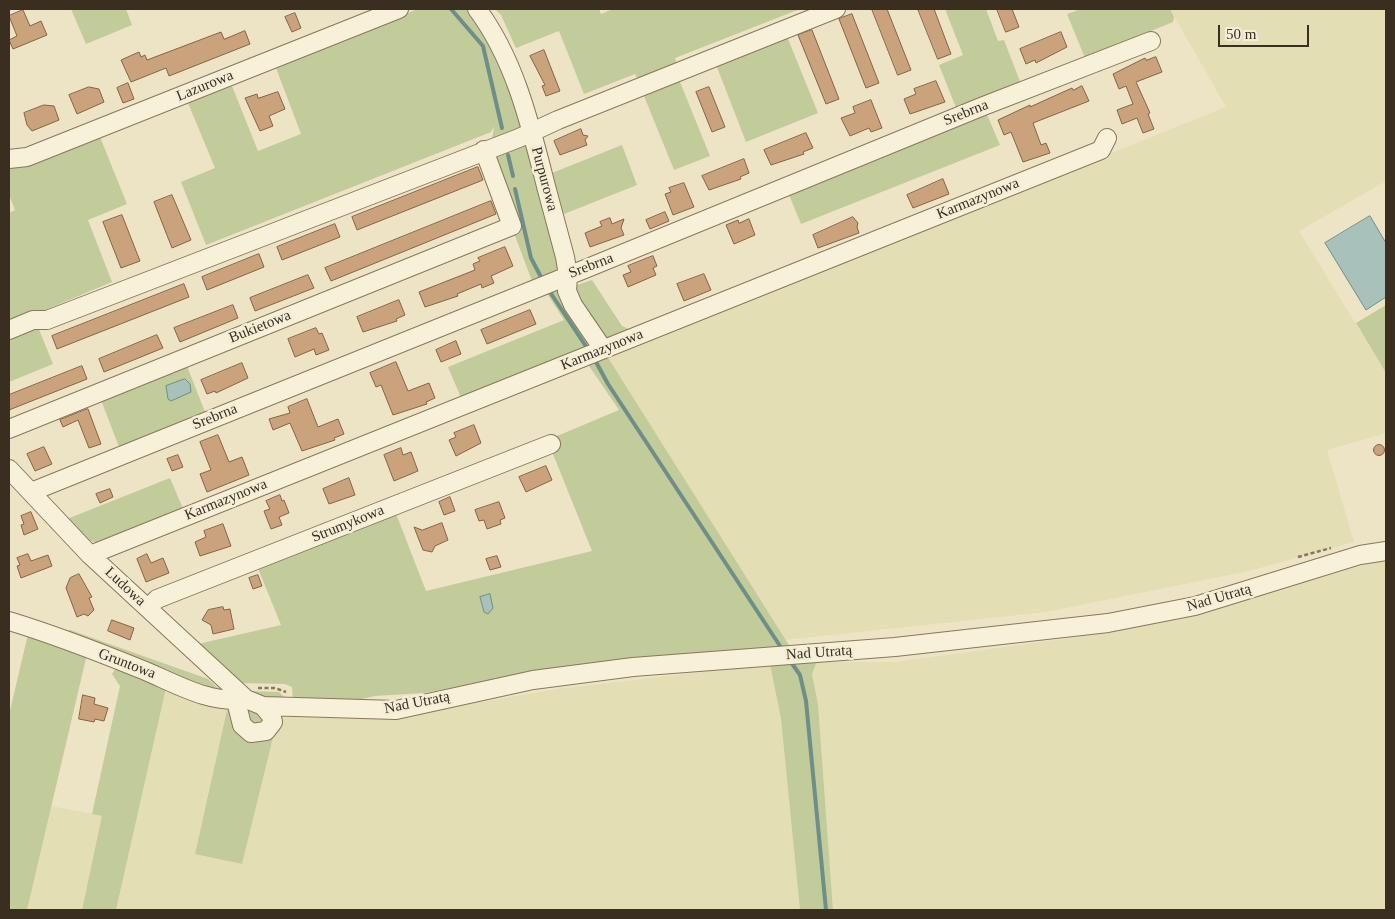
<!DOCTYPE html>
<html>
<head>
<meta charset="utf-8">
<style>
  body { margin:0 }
  #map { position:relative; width:1395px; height:919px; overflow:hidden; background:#ede4c6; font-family:Georgia,serif }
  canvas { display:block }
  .frame { position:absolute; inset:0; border:10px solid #392e20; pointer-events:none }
  .scale { position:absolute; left:1218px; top:25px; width:91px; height:22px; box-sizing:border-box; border:2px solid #392e20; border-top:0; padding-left:6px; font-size:15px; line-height:18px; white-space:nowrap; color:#392e20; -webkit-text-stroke:4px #f5eed6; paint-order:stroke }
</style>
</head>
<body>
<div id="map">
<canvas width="1395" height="919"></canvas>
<div class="frame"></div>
<div class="scale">50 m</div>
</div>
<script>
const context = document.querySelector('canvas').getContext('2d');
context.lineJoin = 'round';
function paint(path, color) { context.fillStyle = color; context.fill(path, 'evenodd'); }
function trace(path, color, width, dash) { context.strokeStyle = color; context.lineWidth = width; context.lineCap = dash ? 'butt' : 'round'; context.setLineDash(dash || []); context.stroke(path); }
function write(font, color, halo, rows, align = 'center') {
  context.font = font + ' Georgia,serif'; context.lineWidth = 5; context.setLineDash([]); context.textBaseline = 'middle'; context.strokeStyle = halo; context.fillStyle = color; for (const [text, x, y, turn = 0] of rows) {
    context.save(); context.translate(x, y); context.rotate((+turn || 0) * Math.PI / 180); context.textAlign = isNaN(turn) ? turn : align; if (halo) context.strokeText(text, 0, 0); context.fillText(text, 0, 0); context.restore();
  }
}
paint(new Path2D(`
  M 1170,9 L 1386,9 L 1386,181 L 1299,231 L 1386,373 L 1386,433 L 1327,450 L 1354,542 L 1249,571 L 1046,612 L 785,640 L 607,356 L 1226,107 Z
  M 1374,562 L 1386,562 L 1386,910 L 833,910 L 818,704 L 812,674 L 817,662 L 895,662 L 1106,633 L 1198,613 Z
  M 770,664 L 781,719 L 800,910 L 116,910 L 166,688 L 227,710 L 195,853 L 242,864 L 276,717 L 383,719 L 557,689 Z
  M 51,806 L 103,816 L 82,910 L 27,910 Z`), '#e3deb4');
paint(new Path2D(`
  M 71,9 L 126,9 L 132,25 L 86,44 Z
  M 418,9 L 468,9 C 497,43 510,86 524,128 L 492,140 L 494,126 L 491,132 L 206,245 L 181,182 L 215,168 L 188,103 L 232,86 L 258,151 L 301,134 L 276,68 L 318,51 L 317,49 Z
  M 495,9 L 599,9 L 601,14 L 613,9 L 800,9 L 675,58 L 678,67 L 639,82 L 635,74 L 584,94 L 559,31 L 516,48 L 501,15 Z
  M 945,9 L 986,9 L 998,41 L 1004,40 L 1021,84 L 957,110 L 939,65 L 963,55 Z
  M 1081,9 L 1170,9 L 1174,17 L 1173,22 L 1085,58 L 1067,14 Z
  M 786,34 L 818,113 L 746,142 L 715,62 Z
  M 678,77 L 710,156 L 674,170 L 642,91 Z
  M 985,110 L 1000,145 L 801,224 L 787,190 Z
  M 100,137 L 127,204 L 88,220 L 112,282 L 9,325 L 9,213 L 15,210 L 9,195 L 9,166 Z
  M 523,142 C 546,181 553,230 560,273 L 532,281 L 514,233 L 521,231 L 491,154 Z
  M 622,145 L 637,185 L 564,214 L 552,173 Z
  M 592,280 L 622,326 L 634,331 L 606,339 L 574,292 L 574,286 Z
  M 559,288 L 592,347 L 462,400 L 448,367 L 564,320 L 546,292 Z
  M 1386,305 L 1386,373 L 1356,323 Z
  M 36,322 L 53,364 L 9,382 L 9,335 Z
  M 607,356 L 792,650 L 522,675 L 424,693 L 375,696 L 340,704 L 293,700 L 292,687 L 285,684 L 241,683 L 198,644 L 281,625 L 257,566 L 395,511 L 426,591 L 592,551 L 551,449 L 550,439 L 619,410 L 587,363 Z
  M 187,366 L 205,412 L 119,447 L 101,400 Z
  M 170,478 L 184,511 L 100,543 L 90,541 L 67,519 Z
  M 29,630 L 87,654 L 27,910 L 9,910 L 9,715 Z
  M 70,630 L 208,679 L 226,695 L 60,634 Z
  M 817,662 L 812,674 L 818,704 L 833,910 L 800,910 L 781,719 L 770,664 Z
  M 117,666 L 166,688 L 116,910 L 82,910 L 102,816 L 92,814 L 120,686 L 112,674 Z
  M 247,691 L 279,692 L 285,698 L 285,701 L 261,699 Z
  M 243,705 L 253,708 L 268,722 L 250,727 Z
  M 227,710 L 234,711 L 237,724 L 275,729 L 242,864 L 195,854 Z`), '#c2cb9a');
const water = new Path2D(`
  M 1370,216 L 1386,243 L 1386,297 L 1366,310 L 1325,243 Z
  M 185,379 L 190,384 L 191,392 L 171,401 L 168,399 L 166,386 Z
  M 490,594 L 493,608 L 488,614 L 484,612 L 480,597 Z`);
paint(water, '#a8c1bb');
trace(water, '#6e8f89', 1);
trace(new Path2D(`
  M 451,9 L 483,46 L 502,128
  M 508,155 L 513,176
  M 515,189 L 531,258 L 542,279
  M 550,292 L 587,348
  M 596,362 L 608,384 L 782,649
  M 791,662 L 800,675 L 806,701 L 826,910`), '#6e8f89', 4);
const building = new Path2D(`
  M 872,9 L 887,9 L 911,70 L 898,75 Z
  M 918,9 L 934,9 L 951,54 L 938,59 Z
  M 997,9 L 1012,9 L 1019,27 L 1006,32 Z
  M 23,10 L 30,26 L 41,21 L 47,35 L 13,49 L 9,40 L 17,36 L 9,16 Z
  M 295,13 L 301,28 L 292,32 L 285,17 Z
  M 852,14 L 879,83 L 866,88 L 839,19 Z
  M 812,30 L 839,99 L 826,104 L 798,35 Z
  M 245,31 L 250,44 L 169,76 L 166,68 L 131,82 L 121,60 L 139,52 L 141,57 L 145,55 L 147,60 L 221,32 L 224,39 Z
  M 1061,32 L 1067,47 L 1036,63 L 1035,60 L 1026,64 L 1020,49 Z
  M 544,50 L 560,91 L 546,96 L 542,86 L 545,85 L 530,56 Z
  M 1156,57 L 1162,72 L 1136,82 L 1150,113 L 1148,114 L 1154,129 L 1143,133 L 1137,118 L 1122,124 L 1117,110 L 1133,104 L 1126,86 L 1119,89 L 1113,74 L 1145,58 L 1146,60 Z
  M 936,81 L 945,102 L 910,114 L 904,99 L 916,94 L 914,89 Z
  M 128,83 L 134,99 L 123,103 L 117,88 Z
  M 1082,86 L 1089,101 L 1033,123 L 1041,145 L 1046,143 L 1050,153 L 1023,162 L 1011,132 L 1004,135 L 998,120 L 1030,105 L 1030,107 L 1072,88 L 1073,90 Z
  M 89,87 L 99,89 L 104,102 L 77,114 L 69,95 Z
  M 709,87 L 725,127 L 712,132 L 696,92 Z
  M 278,92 L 285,109 L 269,116 L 273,126 L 260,131 L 245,98 L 257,94 L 258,98 Z
  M 871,100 L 882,128 L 871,132 L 869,128 L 850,136 L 841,118 L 855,113 L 853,107 Z
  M 44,105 L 54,106 L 59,120 L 32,131 L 27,125 L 24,113 Z
  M 581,129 L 583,135 L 588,136 L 585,140 L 587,145 L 560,155 L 554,141 Z
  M 806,133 L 813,148 L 803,152 L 804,154 L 771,165 L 764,150 Z
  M 744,159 L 749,173 L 740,177 L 741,179 L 709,190 L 702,176 Z
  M 478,167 L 483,180 L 357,230 L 352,217 Z
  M 943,179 L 949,194 L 913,208 L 907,195 Z
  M 684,183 L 694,207 L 673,215 L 665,194 L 671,192 L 669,188 Z
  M 172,195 L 191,240 L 172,248 L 154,202 Z
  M 491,201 L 496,214 L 331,281 L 325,268 Z
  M 665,212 L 669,221 L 650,229 L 646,220 Z
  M 122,215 L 140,261 L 121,268 L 103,222 Z
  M 853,217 L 858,223 L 857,227 L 859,233 L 818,248 L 813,235 Z
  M 610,218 L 612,224 L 624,219 L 621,228 L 624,235 L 590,247 L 585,233 L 602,226 L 600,222 Z
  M 749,219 L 755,235 L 734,244 L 726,225 L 738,220 L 739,223 Z
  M 335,224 L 340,237 L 282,260 L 277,247 Z
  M 505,247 L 513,266 L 491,276 L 494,283 L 482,288 L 481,284 L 457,294 L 458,296 L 425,307 L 419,292 L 475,270 L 473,264 L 480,261 L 478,258 Z
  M 259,254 L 264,267 L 207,290 L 202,277 Z
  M 653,256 L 657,266 L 653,268 L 656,275 L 628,287 L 623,275 L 631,272 L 628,266 Z
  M 704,274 L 711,290 L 684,301 L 677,284 Z
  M 308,275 L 314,288 L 255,311 L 250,298 Z
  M 184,284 L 189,297 L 57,349 L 52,336 Z
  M 399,300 L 405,315 L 396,319 L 397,321 L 363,332 L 357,317 Z
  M 233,305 L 238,318 L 180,342 L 174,328 Z
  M 530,310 L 536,324 L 487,344 L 481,330 Z
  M 316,328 L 319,334 L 322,333 L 329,350 L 316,355 L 314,349 L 295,357 L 288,339 Z
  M 157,335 L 163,348 L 104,372 L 99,359 Z
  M 456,341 L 461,354 L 441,362 L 436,350 Z
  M 396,362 L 408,391 L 429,383 L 435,398 L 426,402 L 427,404 L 393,415 L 381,385 L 376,387 L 370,373 Z
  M 242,363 L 248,378 L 216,393 L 215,391 L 207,394 L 201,380 Z
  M 82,366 L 87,379 L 9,410 L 9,395 Z
  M 307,399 L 318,427 L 338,419 L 344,434 L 334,438 L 335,440 L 302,451 L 290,423 L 273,430 L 269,419 L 290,413 L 288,407 Z
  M 88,409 L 101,444 L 89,448 L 78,420 L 63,427 L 60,420 Z
  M 474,425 L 481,443 L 456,456 L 449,440 L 456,437 L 454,433 Z
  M 218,435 L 229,462 L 242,457 L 249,475 L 207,492 L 200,474 L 211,470 L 200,442 Z
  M1373.5 450a5.5 5.5 0 1 1 11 0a5.5 5.5 0 1 1-11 0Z
  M 44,447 L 52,464 L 35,471 L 27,454 Z
  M 401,448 L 403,455 L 411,452 L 418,471 L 394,481 L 384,455 Z
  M 178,455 L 183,467 L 172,471 L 167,459 Z
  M 546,466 L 552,480 L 526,492 L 519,477 Z
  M 349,478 L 355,495 L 329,504 L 323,489 Z
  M 110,489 L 113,497 L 100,503 L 96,494 Z
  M 280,495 L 282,501 L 284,500 L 289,513 L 279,517 L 282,525 L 271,529 L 264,511 L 270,509 L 266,501 Z
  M 450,497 L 455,511 L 444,515 L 439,502 Z
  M 499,502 L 505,518 L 500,520 L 501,524 L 487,529 L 484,520 L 479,521 L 475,510 Z
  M 31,512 L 38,529 L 24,535 L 21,525 L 24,524 L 21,516 Z
  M 442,523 L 448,540 L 435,546 L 432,552 L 423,550 L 414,527 L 422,530 Z
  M 223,524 L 231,546 L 200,556 L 195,542 L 206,537 L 204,531 Z
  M 28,554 L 31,561 L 48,555 L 52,566 L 21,578 L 17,566 L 20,565 L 17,558 Z
  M 147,554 L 151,563 L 163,558 L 169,573 L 146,582 L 137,559 Z
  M 497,556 L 501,567 L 490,570 L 486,559 Z
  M 79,574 L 92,597 L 89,598 L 94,610 L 88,616 L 84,614 L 77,617 L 66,588 L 70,578 Z
  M 258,575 L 262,586 L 253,589 L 249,578 Z
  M 223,607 L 224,610 L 230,609 L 234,629 L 213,634 L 211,625 L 202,620 L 208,610 Z
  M 112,620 L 134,628 L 130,640 L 108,631 Z
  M 83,695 L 95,698 L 94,704 L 108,708 L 104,721 L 95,719 L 94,722 L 79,719 Z`);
paint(building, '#caa37d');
trace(building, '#876243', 1);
const minor = new Path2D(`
  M 477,9 C 516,61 531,128 547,190 C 553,213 559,235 565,257 L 568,275 L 567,291 L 573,305 L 603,349
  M 9,159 L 27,157 L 399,9
  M 9,330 L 33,320 L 47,320 L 519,138 L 558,120 L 836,9
  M 9,429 L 512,226 L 484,150
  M 9,469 L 90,555 L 246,699 L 263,706 L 396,710 L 533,680 L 633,667 L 895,647 L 1108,623 L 1195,606 L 1360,555 L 1386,551
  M 31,492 L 585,269 L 981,107 L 1151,41
  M 90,555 L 1101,150 L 1107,138
  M 148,608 L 157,599 L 551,444
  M 9,621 C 52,634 96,651 138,668 C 172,681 208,705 246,699
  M 236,701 L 242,725 L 251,733 L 266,731 L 273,722 L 272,717 L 263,706`);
trace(minor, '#88775c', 20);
trace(new Path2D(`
  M 1298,557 L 1331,548
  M 258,688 L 275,688 L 286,692`), '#88775c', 2.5, [4, 2.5]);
trace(minor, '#f8f1d9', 18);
write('15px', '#392e20', '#f5eed6', [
  ["Lazurowa",205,86,-22],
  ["Srebrna",966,113,-22],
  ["Purpurowa",544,179,75],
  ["Karmazynowa",978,199,-22],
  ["Srebrna",591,266,-21],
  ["Bukietowa",260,327,-22],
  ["Karmazynowa",602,350,-22],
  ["Srebrna",215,417,-22],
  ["Karmazynowa",226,500,-22],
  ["Strumykowa",348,524,-22],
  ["Ludowa",125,587,43],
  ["Nad Utratą",1219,598,-16],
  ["Nad Utratą",819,653,-4],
  ["Gruntowa",127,664,21],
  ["Nad Utratą",417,703,-11]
]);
</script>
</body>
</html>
